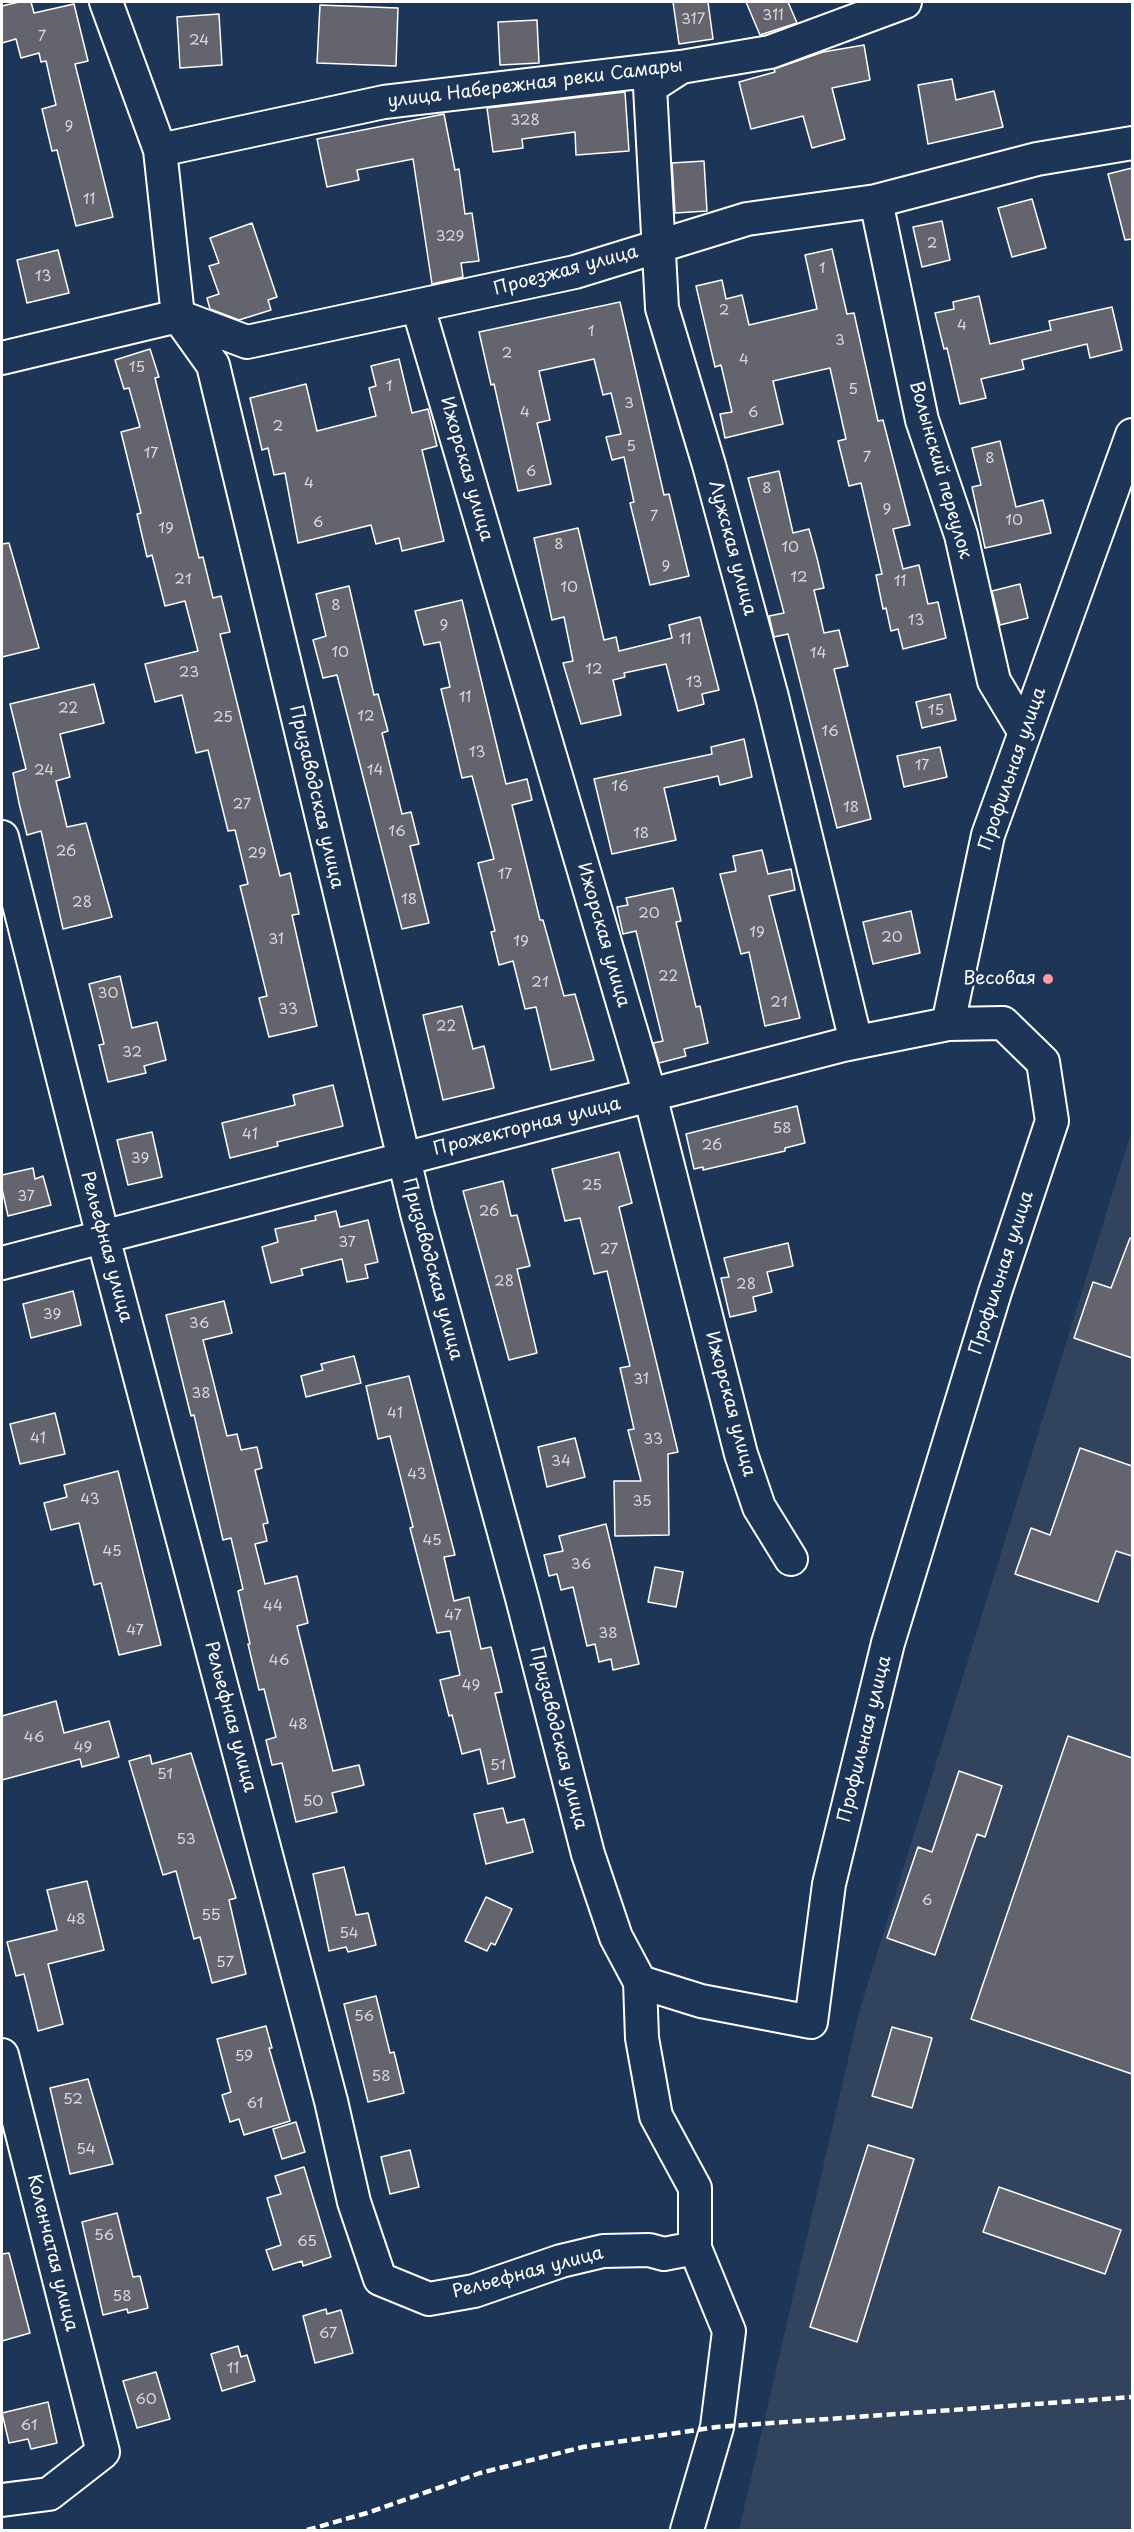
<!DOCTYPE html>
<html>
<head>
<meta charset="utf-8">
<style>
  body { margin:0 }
  #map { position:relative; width:1134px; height:2532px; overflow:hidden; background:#1d3557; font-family:"Playpen Sans",sans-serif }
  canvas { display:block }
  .frame { position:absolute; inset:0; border:3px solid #fff; pointer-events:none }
</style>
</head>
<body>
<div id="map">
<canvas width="1134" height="2532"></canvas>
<div class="frame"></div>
</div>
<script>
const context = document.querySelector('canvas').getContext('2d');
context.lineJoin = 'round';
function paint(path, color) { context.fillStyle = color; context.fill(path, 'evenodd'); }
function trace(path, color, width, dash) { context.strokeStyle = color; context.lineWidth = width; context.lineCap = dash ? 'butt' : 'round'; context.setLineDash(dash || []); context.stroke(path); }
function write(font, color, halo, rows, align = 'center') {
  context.font = font + ' "Playpen Sans",sans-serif'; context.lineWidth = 6; context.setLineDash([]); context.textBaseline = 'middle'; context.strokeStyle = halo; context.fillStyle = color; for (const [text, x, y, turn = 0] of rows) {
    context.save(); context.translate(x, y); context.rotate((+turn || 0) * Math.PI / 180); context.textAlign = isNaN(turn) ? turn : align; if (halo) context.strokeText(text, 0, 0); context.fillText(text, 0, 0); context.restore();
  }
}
paint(new Path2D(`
  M 1132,1130 L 1132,2530 L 739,2530 L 859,2012 Z`), '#32435e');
const building = new Path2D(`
  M 19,2 L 31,2 L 34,13 L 74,4 L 88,61 L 75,64 L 113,217 L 76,226 L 57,150 L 52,151 L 42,109 L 56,105 L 46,61 L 41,62 L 39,53 L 21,58 L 16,39 L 2,43 L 2,6 Z
  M 673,2 L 708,2 L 713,39 L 679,44 Z
  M 746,2 L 788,2 L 797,23 L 760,35 Z
  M 320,5 L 398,8 L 396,66 L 317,63 Z
  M 219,14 L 222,65 L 180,68 L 177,17 Z
  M 537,20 L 539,63 L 500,65 L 498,22 Z
  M 864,45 L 870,80 L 832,88 L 845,139 L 812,148 L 803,116 L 751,129 L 739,82 L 775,72 L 774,69 L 823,52 Z
  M 952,79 L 956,100 L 994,91 L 1003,127 L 928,144 L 918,85 Z
  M 625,92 L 629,151 L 576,155 L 575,132 L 522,139 L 523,148 L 493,152 L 487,108 Z
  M 444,114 L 455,170 L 459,169 L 465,214 L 472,213 L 479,261 L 461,263 L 463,277 L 432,284 L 413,159 L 357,170 L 359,180 L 327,187 L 317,139 Z
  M 704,161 L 707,211 L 675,213 L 672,163 Z
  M 1132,168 L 1132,239 L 1125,240 L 1108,174 Z
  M 1032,199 L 1046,248 L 1012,257 L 998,208 Z
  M 942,221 L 950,260 L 922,267 L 913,227 Z
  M 252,223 L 277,297 L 268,300 L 271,310 L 239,320 L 210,309 L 207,298 L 219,294 L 209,266 L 219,263 L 210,238 Z
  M 832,249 L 847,314 L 854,313 L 878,421 L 883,420 L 910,525 L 893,529 L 903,569 L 919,565 L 928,604 L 938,602 L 946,638 L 903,649 L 898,629 L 891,631 L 886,608 L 883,609 L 876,575 L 882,574 L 861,483 L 849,486 L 838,441 L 846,439 L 830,368 L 773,381 L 783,424 L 725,438 L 720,414 L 732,412 L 721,365 L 715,367 L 696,286 L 722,280 L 726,299 L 742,295 L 749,325 L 817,309 L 805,255 Z
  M 58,250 L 69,293 L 27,303 L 17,260 Z
  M 979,296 L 990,344 L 1051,330 L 1049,321 L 1112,307 L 1122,350 L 1090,358 L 1087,344 L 1022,360 L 1024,369 L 981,379 L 986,398 L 960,404 L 947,348 L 944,349 L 935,313 L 954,309 L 953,302 Z
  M 620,302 L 664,495 L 669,494 L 689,576 L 650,585 L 630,503 L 634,502 L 624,457 L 612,460 L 606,437 L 621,434 L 611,393 L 603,395 L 594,359 L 539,371 L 550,420 L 537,423 L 551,484 L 518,491 L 494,384 L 491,385 L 479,332 Z
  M 150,349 L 159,377 L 155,378 L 199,558 L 203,557 L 213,598 L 221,596 L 230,632 L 220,634 L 280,876 L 290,873 L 299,914 L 292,915 L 317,1026 L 269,1037 L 259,998 L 267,996 L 240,886 L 248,884 L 235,830 L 228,831 L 208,750 L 196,753 L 182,695 L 155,702 L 145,664 L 198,651 L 185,601 L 165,606 L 152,555 L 147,557 L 137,514 L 141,513 L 121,432 L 140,427 L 129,388 L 124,389 L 115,360 Z
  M 399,359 L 412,413 L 428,409 L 437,446 L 422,450 L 444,541 L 402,551 L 399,538 L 376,544 L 371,525 L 298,543 L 285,473 L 274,475 L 268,448 L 262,450 L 250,398 L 306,384 L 317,431 L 376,416 L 369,388 L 376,386 L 371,366 Z
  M 1000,441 L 1016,507 L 1043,500 L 1051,533 L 985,548 L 972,487 L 981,485 L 972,448 Z
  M 779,471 L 793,533 L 809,529 L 817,558 L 824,588 L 814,590 L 824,633 L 839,630 L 848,666 L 834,669 L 871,819 L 837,828 L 788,634 L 774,637 L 769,616 L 784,613 L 748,478 Z
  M 578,528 L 604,640 L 616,637 L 619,651 L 672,638 L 669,625 L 700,617 L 719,690 L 702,694 L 704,704 L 678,711 L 666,664 L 624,673 L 625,677 L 613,680 L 621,715 L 581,724 L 563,663 L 573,661 L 564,617 L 552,620 L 534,538 Z
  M 9,543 L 39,648 L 2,657 L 2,544 Z
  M 1020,584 L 1028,618 L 1000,625 L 992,591 Z
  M 349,586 L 374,695 L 378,694 L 388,731 L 382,733 L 402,814 L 411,812 L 419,844 L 410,846 L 429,923 L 402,929 L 337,675 L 323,678 L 313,640 L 326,636 L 316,594 Z
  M 462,600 L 506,784 L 527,779 L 532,800 L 512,805 L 540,920 L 543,920 L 564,996 L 575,994 L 594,1060 L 551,1070 L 536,1007 L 525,1009 L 513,961 L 499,965 L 491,932 L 495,931 L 478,863 L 494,859 L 472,776 L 462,778 L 441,689 L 450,687 L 440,642 L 424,645 L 415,611 Z
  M 94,684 L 104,723 L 60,734 L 70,777 L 56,781 L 67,827 L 86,823 L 112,917 L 63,929 L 41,831 L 27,835 L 19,803 L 13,773 L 26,769 L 10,704 Z
  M 950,694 L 956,720 L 922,728 L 916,702 Z
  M 744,739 L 752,777 L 720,785 L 718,776 L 664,788 L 676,840 L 612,854 L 594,779 L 712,754 L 711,747 Z
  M 940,747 L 947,777 L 904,787 L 897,756 Z
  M 762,850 L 768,874 L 791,869 L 795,890 L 769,896 L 800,1018 L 765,1026 L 749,952 L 741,954 L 720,874 L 736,871 L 733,856 Z
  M 673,888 L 681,921 L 676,922 L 696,1007 L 700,1006 L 708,1043 L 684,1049 L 686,1056 L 659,1063 L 653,1043 L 663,1041 L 636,931 L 623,934 L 617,907 L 628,905 L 626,898 Z
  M 911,911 L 920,953 L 873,964 L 863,922 Z
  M 120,976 L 132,1028 L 157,1022 L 166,1060 L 144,1066 L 146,1073 L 108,1082 L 99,1045 L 104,1044 L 89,984 Z
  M 462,1006 L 473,1049 L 484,1046 L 494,1088 L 443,1100 L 423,1015 Z
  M 333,1085 L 343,1126 L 277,1142 L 278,1146 L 230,1158 L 222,1123 L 295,1105 L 293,1095 Z
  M 797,1106 L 805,1143 L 785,1148 L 785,1151 L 703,1170 L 703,1167 L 694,1169 L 686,1134 Z
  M 152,1132 L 162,1177 L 128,1185 L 117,1140 Z
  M 619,1152 L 632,1203 L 619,1207 L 678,1452 L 668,1454 L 669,1535 L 615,1536 L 614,1481 L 641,1481 L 628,1430 L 634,1429 L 620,1368 L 630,1366 L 607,1271 L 594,1274 L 580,1218 L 565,1221 L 552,1169 Z
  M 33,1168 L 35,1179 L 43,1176 L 51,1205 L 8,1216 L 2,1189 L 2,1175 Z
  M 503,1181 L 511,1216 L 517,1215 L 530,1266 L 517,1269 L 537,1353 L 509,1360 L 463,1191 Z
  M 336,1211 L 340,1227 L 368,1220 L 378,1262 L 365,1265 L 368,1278 L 347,1282 L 342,1259 L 301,1269 L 303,1275 L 271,1283 L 262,1247 L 278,1242 L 275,1229 L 316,1220 L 315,1216 Z
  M 1130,1238 L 1132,1238 L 1132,1358 L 1074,1338 L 1093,1282 L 1111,1288 Z
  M 788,1243 L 793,1266 L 767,1272 L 772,1292 L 753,1297 L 756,1311 L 730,1317 L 721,1278 L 729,1277 L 724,1258 Z
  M 73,1291 L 81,1325 L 31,1338 L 23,1304 Z
  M 224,1301 L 232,1333 L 203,1340 L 227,1436 L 237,1434 L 241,1450 L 257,1447 L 262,1468 L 255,1470 L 268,1523 L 263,1524 L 267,1541 L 255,1544 L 265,1584 L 297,1576 L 308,1623 L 297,1626 L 333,1771 L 359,1765 L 364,1785 L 332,1793 L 337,1812 L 296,1822 L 282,1763 L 272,1765 L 266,1740 L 276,1737 L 264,1689 L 259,1690 L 248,1644 L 250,1644 L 238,1591 L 243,1589 L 231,1538 L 223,1540 L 194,1415 L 191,1416 L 166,1315 Z
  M 354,1356 L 361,1383 L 306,1397 L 301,1376 L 323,1370 L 321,1364 Z
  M 409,1376 L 455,1555 L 444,1557 L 454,1601 L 469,1597 L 481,1649 L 491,1647 L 502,1692 L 495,1693 L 515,1777 L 488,1784 L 480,1749 L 462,1754 L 452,1715 L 449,1716 L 440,1680 L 460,1675 L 450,1631 L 437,1633 L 410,1528 L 413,1527 L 390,1436 L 378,1439 L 366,1386 Z
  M 55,1413 L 65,1454 L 20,1464 L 10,1424 Z
  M 575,1438 L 585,1477 L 547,1487 L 538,1447 Z
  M 1080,1448 L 1132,1466 L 1132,1556 L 1116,1551 L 1098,1602 L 1015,1574 L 1031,1528 L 1050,1535 Z
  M 118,1471 L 161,1645 L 119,1655 L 101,1583 L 94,1585 L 79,1523 L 51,1530 L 44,1503 L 67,1497 L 64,1485 Z
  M 606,1524 L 639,1664 L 613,1670 L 611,1659 L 599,1662 L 595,1644 L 587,1646 L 573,1587 L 561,1590 L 557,1574 L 549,1576 L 544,1555 L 563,1551 L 559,1536 Z
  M 655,1567 L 683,1572 L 676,1607 L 648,1602 Z
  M 56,1701 L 64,1733 L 109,1721 L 119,1757 L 82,1767 L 80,1759 L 2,1780 L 2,1716 Z
  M 1068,1736 L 1132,1758 L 1132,2074 L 971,2019 Z
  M 191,1753 L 236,1898 L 229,1900 L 246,1974 L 212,1983 L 200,1937 L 194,1939 L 176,1871 L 163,1875 L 129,1761 L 150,1755 L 152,1764 Z
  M 959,1771 L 1002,1786 L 985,1837 L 977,1834 L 935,1955 L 887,1938 L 918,1847 L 932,1852 Z
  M 503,1808 L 507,1823 L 524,1819 L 533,1852 L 486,1864 L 474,1814 Z
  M 344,1867 L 356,1915 L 368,1913 L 376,1945 L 348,1952 L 346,1947 L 329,1951 L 313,1874 Z
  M 87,1881 L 104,1950 L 48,1964 L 63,2024 L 38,2031 L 24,1974 L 16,1976 L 7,1942 L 57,1930 L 47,1890 Z
  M 486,1897 L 512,1909 L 495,1945 L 491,1943 L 487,1951 L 465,1941 Z
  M 376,1996 L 390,2053 L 394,2052 L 404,2093 L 368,2102 L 344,2004 Z
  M 266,2026 L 272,2048 L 269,2048 L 290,2121 L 244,2135 L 239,2119 L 230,2122 L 222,2095 L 231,2092 L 217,2039 Z
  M 892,2027 L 932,2038 L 912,2108 L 872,2096 Z
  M 88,2079 L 113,2164 L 70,2174 L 50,2088 Z
  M 296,2122 L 305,2152 L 282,2159 L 273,2129 Z
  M 868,2145 L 914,2159 L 857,2342 L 810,2327 Z
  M 410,2150 L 419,2187 L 390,2194 L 381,2157 Z
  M 304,2167 L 331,2257 L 303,2266 L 302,2261 L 273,2270 L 266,2250 L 281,2245 L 267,2198 L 281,2194 L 275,2176 Z
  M 999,2187 L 1121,2230 L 1105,2274 L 983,2232 Z
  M 117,2213 L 133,2277 L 140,2276 L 148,2308 L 128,2313 L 127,2309 L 103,2315 L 82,2222 Z
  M 9,2253 L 30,2333 L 2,2341 L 2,2254 Z
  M 326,2309 L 327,2314 L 341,2310 L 353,2353 L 315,2363 L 303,2316 Z
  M 238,2346 L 241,2357 L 247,2355 L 255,2381 L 222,2391 L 211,2354 Z
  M 156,2372 L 170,2419 L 137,2428 L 123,2381 Z
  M 48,2402 L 57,2443 L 31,2449 L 28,2439 L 9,2443 L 2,2413 Z`);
paint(building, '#63646d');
trace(building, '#fff', 1.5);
const minor = new Path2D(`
  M 106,2 L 160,150 L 178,316 L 213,365 L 417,1213 L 522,1598 L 588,1854 L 616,1937 L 640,1982 L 642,2038 L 656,2116 L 695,2188 L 695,2248 L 729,2331 L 717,2427 L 687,2530
  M 681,67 L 650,87 L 662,308 L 709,465 L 772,697 L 856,1042
  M 160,150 L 384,102 L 681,67 L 770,52 L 905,2
  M 876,201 L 922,420 L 961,535 L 994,681 L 1024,731
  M 418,307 L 650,1095 L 741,1454 L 759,1507 L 791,1559
  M 2,358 L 178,316 L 247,342 L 575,272 L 747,219 L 876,201 L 1037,159 L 1132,143
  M 2,837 L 103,1237 L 331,2101 L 354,2202 L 380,2279 L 429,2299 L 474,2291 L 561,2261 L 603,2251 L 649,2250 L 664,2254 L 695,2248
  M 948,1024 L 988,835 L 1132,435
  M 2,1263 L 843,1045 L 948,1024 L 1003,1023 L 1043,1062 L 1052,1121 L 995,1292 L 888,1643 L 829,1884 L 811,2022 L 701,2001 L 640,1982
  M 2,2055 L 103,2452 L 49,2494 L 2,2500`);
trace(minor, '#fff', 36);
trace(minor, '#1d3557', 32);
trace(new Path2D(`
  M 307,2530 L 367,2513 L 480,2473 L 583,2447 L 717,2427 L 1132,2397`), '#fff', 4.5, [9, 4.5]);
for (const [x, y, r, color] of [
  [1048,979,6,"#ff9aa2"]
]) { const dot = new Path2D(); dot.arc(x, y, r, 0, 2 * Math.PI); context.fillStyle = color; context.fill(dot); trace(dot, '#1d3557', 2); }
write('15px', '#d8d8da', null, [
  ["311",773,16],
  ["317",693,20],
  ["7",42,37],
  ["24",199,41],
  ["328",525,121],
  ["9",69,127],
  ["11",89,200],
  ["329",450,237],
  ["2",932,244],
  ["1",822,269],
  ["13",43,277],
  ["2",724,311],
  ["4",962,326],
  ["1",591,332],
  ["3",840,341],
  ["2",507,354],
  ["4",744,360],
  ["15",137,368],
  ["1",389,387],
  ["5",853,390],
  ["3",629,404],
  ["4",525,413],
  ["6",753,413],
  ["2",278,427],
  ["5",631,447],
  ["17",151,454],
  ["7",867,458],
  ["8",990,459],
  ["6",531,472],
  ["4",309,484],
  ["8",767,489],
  ["9",887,510],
  ["7",654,517],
  ["10",1014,521],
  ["6",318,523],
  ["19",166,529],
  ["8",559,545],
  ["10",790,548],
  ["9",666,567],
  ["12",799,578],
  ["21",183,580],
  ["11",900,582],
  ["10",569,588],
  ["8",336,606],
  ["13",916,621],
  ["9",444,626],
  ["11",685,640],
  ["10",340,653],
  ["14",818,654],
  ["12",594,670],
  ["23",189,673],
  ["13",694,683],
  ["11",465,698],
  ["22",68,709],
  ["15",936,711],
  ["12",366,717],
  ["25",223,718],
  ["16",830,732],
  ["13",477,753],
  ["17",922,766],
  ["24",44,771],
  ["14",375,771],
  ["16",620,787],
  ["27",242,805],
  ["18",851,808],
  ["16",397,832],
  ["18",641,834],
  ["26",66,852],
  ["29",257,854],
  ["17",505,875],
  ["18",409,900],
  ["28",82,903],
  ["20",649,914],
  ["19",757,933],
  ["20",892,938],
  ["31",276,940],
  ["19",521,942],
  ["22",668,977],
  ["21",540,983],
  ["30",108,994],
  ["21",779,1003],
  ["33",288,1010],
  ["22",446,1027],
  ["32",132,1053],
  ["58",782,1129],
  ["41",250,1135],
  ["26",712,1146],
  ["39",140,1159],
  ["25",592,1186],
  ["37",26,1197],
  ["26",489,1212],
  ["37",347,1243],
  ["27",609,1250],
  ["28",504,1282],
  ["28",746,1285],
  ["39",52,1315],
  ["36",199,1324],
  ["31",641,1380],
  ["38",201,1394],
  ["41",395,1414],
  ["41",38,1439],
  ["33",653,1440],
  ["34",561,1462],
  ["43",417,1475],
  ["43",90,1500],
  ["35",642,1502],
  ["45",432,1541],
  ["45",112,1552],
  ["36",581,1565],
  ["44",273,1607],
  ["47",453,1616],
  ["47",135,1631],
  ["38",608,1634],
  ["46",279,1661],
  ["49",471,1686],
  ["48",298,1725],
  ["46",34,1738],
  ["49",83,1748],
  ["51",498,1766],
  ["51",165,1775],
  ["50",313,1802],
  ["53",186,1840],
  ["6",927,1901],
  ["55",211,1916],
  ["48",76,1920],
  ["54",349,1934],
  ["57",225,1963],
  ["56",364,2017],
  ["59",244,2057],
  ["58",381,2077],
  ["52",73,2100],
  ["61",255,2104],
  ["54",86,2150],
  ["56",104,2236],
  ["65",307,2242],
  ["58",122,2297],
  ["67",328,2334],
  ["11",233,2369],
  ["60",146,2400],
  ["61",29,2426]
]);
write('18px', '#fff', '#1d3557', [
  ["улица Набережная реки Самары",535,84,-7],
  ["Проезжая улица",566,271,-15],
  ["Ижорская улица",466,469,74],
  ["Волынский переулок",940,470,74],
  ["Лужская улица",732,548,75],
  ["Профильная улица",1013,769,-71],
  ["Призаводская улица",316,797,77],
  ["Ижорская улица",603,935,74],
  ["Прожекторная улица",527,1127,-14],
  ["Рельефная улица",106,1247,75],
  ["Призаводская улица",432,1269,75],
  ["Профильная улица",1002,1273,-72],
  ["Ижорская улица",730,1404,75],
  ["Рельефная улица",230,1717,75],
  ["Призаводская улица",558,1738,76],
  ["Профильная улица",865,1739,-76],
  ["Коленчатая улица",52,2253,76],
  ["Рельефная улица",528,2273,-15]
]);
write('18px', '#fff', '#1d3557', [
  ["Весовая",1036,979]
], 'right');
</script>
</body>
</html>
